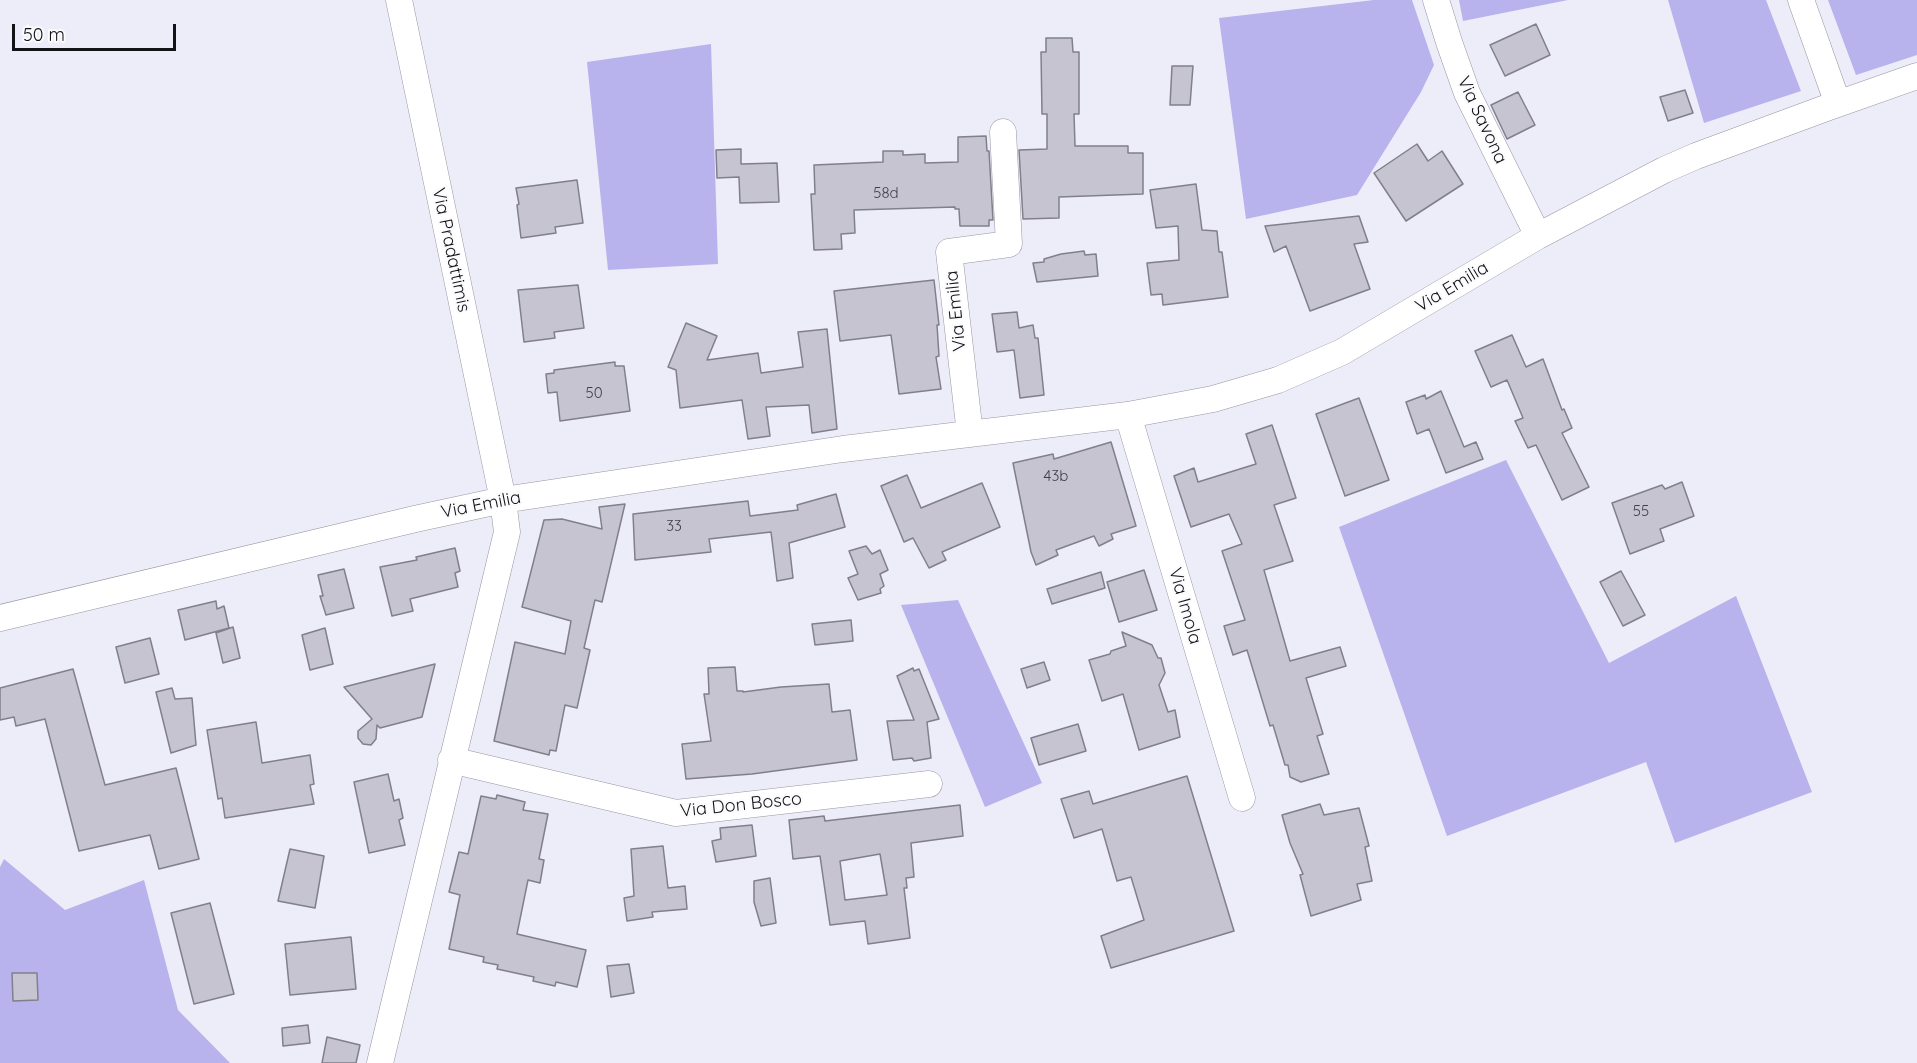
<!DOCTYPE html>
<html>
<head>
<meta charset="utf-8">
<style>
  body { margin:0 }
  #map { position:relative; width:1917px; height:1063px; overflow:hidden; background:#edecf9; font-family:Quicksand,sans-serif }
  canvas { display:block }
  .scale { position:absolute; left:12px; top:24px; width:164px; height:27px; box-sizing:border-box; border:3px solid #131317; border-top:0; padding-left:8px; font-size:18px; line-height:21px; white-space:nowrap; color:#131317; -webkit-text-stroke:4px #fbfbfd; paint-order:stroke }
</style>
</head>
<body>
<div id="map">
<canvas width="1917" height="1063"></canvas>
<div class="scale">50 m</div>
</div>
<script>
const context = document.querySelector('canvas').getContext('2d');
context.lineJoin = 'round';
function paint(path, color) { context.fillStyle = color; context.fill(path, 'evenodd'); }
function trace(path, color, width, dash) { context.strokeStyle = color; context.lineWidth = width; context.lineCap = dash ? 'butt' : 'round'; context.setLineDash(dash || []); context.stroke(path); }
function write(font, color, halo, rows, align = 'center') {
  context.font = font + ' Quicksand,sans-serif'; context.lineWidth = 4.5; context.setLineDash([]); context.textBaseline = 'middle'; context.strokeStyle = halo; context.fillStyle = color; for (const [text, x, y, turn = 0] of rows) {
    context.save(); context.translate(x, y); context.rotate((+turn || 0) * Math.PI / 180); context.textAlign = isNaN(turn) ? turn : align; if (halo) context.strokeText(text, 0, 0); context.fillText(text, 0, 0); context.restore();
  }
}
paint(new Path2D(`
  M 1374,0 L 1412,0 L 1434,65 L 1421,92 L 1357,195 L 1246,219 L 1219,18 Z
  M 1459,0 L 1568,0 L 1463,21 Z
  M 1668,0 L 1766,0 L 1801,91 L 1704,123 Z
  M 1828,0 L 1917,0 L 1917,55 L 1856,75 Z
  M 711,44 L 718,264 L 608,270 L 587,62 Z
  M 1506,460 L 1609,663 L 1736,596 L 1812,792 L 1675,843 L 1646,762 L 1447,836 L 1339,527 Z
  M 958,600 L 1042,783 L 985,807 L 901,605 Z
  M 4,859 L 65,910 L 144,880 L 178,1010 L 230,1063 L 0,1063 L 0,867 Z`), '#b8b2ed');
const building = new Path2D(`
  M 1536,24 L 1550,55 L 1505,76 L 1490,45 Z
  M 1046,38 L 1072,38 L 1073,52 L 1079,52 L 1079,114 L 1074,114 L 1075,146 L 1128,146 L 1128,153 L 1143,153 L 1143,194 L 1059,197 L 1059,218 L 1023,219 L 1019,150 L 1047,149 L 1047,114 L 1042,114 L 1041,52 L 1046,52 Z
  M 1172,66 L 1193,66 L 1190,105 L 1170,105 Z
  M 1685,90 L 1693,113 L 1668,121 L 1660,97 Z
  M 1518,92 L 1535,125 L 1507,139 L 1491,105 Z
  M 986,136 L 987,151 L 989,151 L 993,220 L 989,220 L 989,226 L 960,226 L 959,209 L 955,209 L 955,207 L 854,210 L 855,233 L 841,234 L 842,249 L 814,250 L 811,194 L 815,194 L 814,165 L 883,162 L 883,151 L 903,151 L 903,155 L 925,154 L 925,163 L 958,162 L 958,137 Z
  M 1417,144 L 1428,161 L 1442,151 L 1463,184 L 1406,221 L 1374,173 Z
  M 741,149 L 741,164 L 777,163 L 779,202 L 740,203 L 739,177 L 717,178 L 716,150 Z
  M 577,180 L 583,223 L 555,227 L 556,233 L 521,238 L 517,205 L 519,204 L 516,188 Z
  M 1196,184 L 1202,230 L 1217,231 L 1219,252 L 1222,252 L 1228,297 L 1163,305 L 1162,294 L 1151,295 L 1147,263 L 1179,260 L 1178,226 L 1156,228 L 1150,190 Z
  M 1359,216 L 1368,242 L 1354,244 L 1370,289 L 1310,311 L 1286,246 L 1274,252 L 1265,226 Z
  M 1084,251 L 1085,255 L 1096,254 L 1098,276 L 1037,282 L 1033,263 L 1044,262 L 1044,259 L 1061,254 Z
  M 934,280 L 939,325 L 937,325 L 939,356 L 936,357 L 941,389 L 899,394 L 891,335 L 840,341 L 834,291 Z
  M 578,285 L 584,328 L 554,332 L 555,338 L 524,342 L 518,290 Z
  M 1017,312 L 1019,328 L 1033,325 L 1035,338 L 1038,338 L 1044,395 L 1020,398 L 1014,350 L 997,352 L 992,314 Z
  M 686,323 L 717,336 L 707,360 L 758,353 L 761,373 L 803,367 L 798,332 L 827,329 L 837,429 L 812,433 L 809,405 L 766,407 L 770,436 L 748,439 L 742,400 L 680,408 L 676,370 L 668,367 Z
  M 1512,335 L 1526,367 L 1543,359 L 1562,410 L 1564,409 L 1572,428 L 1562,433 L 1589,487 L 1562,500 L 1536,445 L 1528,448 L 1515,421 L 1523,418 L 1507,380 L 1491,387 L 1475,351 Z
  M 615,362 L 615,366 L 624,366 L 630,411 L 560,421 L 557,392 L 548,393 L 546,374 L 554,373 L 554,370 Z
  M 1441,391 L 1464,447 L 1476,442 L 1483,459 L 1446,473 L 1429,429 L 1417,434 L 1406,402 L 1425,395 L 1426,399 Z
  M 1359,398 L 1389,480 L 1345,496 L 1316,414 Z
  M 1272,425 L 1296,498 L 1274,505 L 1293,561 L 1264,570 L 1290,661 L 1340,647 L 1346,666 L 1306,678 L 1323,734 L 1317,736 L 1329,774 L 1301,782 L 1290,777 L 1288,765 L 1285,765 L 1273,725 L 1270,726 L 1247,650 L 1233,655 L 1224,626 L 1245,620 L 1222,551 L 1242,544 L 1229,514 L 1191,527 L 1174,476 L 1194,468 L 1198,482 L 1256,464 L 1246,434 Z
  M 1111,442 L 1136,526 L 1111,534 L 1113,539 L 1099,546 L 1094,536 L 1056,550 L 1058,555 L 1036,565 L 1031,552 L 1013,463 L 1053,454 L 1054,459 Z
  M 907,475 L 921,508 L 982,483 L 1000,527 L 942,552 L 946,560 L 929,568 L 913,538 L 904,542 L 881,486 Z
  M 1682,482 L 1694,516 L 1660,529 L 1664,541 L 1630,554 L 1612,503 L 1662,485 L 1665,489 Z
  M 836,494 L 845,527 L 789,543 L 793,578 L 777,581 L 771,532 L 709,539 L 711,552 L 635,560 L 633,514 L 748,501 L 750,516 L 798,510 L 797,505 Z
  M 625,504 L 602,602 L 595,600 L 584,648 L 590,650 L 577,708 L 565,705 L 556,751 L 550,750 L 549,755 L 494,741 L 515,642 L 565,654 L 571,621 L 522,607 L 544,520 L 562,519 L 602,529 L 599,507 Z
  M 866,546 L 872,554 L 880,550 L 888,570 L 880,574 L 884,586 L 880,589 L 881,593 L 858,600 L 848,578 L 858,574 L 849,551 Z
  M 455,548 L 460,571 L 455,573 L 458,587 L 410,599 L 413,611 L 392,616 L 380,567 L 417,560 L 416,557 Z
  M 344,569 L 354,608 L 326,615 L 320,596 L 323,596 L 318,575 Z
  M 1144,570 L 1157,610 L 1119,622 L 1107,582 Z
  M 1621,571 L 1645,615 L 1623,626 L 1600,582 Z
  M 1101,572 L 1105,588 L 1052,604 L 1047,589 Z
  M 216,601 L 217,609 L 224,606 L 229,628 L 185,640 L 178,610 Z
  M 851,620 L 853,641 L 815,645 L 812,624 Z
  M 233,627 L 240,658 L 223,663 L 216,633 Z
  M 325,628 L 333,664 L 310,670 L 302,635 Z
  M 1122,632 L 1152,645 L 1158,658 L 1161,658 L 1165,673 L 1159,685 L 1168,712 L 1175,710 L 1180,737 L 1139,750 L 1123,694 L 1102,701 L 1089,660 L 1110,654 L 1111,651 L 1126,646 Z
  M 150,638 L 159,674 L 125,683 L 116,647 Z
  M 1044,662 L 1050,680 L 1027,688 L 1021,669 Z
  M 435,664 L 422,717 L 380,728 L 377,725 L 376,739 L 371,745 L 363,744 L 358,738 L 358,731 L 372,719 L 344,687 Z
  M 735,667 L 737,691 L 743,691 L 743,692 L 781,687 L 829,684 L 832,712 L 850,710 L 857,760 L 752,774 L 686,779 L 682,744 L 711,741 L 704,694 L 709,694 L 708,668 Z
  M 913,668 L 914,671 L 919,669 L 939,719 L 927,722 L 931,758 L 914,761 L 912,758 L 893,760 L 887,721 L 914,720 L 897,676 Z
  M 73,669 L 105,785 L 176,768 L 199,859 L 159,869 L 150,835 L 79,851 L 45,719 L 16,726 L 14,717 L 0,720 L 0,688 Z
  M 172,688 L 175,699 L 192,698 L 196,745 L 171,753 L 156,692 Z
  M 256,722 L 262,763 L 310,755 L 314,784 L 310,785 L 314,804 L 225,818 L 222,798 L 218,799 L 207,730 Z
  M 1078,724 L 1086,751 L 1039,765 L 1031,738 Z
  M 388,774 L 394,801 L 399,799 L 403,818 L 399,820 L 405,845 L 369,853 L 354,782 Z
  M 1187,776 L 1234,931 L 1111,968 L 1101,936 L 1144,920 L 1131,877 L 1117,881 L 1102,829 L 1074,838 L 1061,799 L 1089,791 L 1093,804 Z
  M 497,795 L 525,802 L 523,810 L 548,814 L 539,859 L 544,860 L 540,883 L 528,880 L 517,934 L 586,950 L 577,987 L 556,982 L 555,986 L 533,981 L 534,977 L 497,969 L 498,965 L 483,962 L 484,957 L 449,949 L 460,895 L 449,892 L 459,852 L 468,854 L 481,796 L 496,799 Z
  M 1320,804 L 1324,815 L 1359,808 L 1369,846 L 1365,847 L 1372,881 L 1357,884 L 1361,900 L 1311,916 L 1300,875 L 1303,874 L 1290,843 L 1282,815 Z
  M 960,805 L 963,836 L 911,843 L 914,877 L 906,878 L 907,888 L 904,888 L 910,938 L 868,944 L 865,921 L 830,925 L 820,856 L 793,859 L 789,820 L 824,816 L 825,821 ZM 880,854 L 887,895 L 845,900 L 840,861 Z
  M 752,825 L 756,856 L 716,862 L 712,841 L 721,839 L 720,828 Z
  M 663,846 L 668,888 L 685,886 L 687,909 L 652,912 L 653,917 L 627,921 L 624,898 L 634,896 L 631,849 Z
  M 290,849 L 324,856 L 315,908 L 278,901 Z
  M 770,878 L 776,923 L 761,926 L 754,902 L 754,881 Z
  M 210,903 L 234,994 L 194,1004 L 171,913 Z
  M 351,937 L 356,989 L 290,995 L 285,944 Z
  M 629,964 L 634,993 L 611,997 L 607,966 Z
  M 12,973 L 37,973 L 38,1000 L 13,1001 Z
  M 308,1025 L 310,1043 L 283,1046 L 282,1028 Z
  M 327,1037 L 360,1045 L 356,1063 L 322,1063 Z`);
paint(building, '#c5c4d0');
trace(building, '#807f8b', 1.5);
const minor = new Path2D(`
  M 1436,0 L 1449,42 L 1467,93 L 1538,236
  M 1801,0 L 1838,104
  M 1128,415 L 1242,798
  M 970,434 L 949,252 L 1009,244 L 1003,132
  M 0,618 L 415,519 L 503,500 L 843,449 L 1128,415 L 1213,399 L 1278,380 L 1342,352 L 1538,236 L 1664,170 L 1696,156 L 1826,108 L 1917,76
  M 451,760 L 676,813 L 929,784
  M 380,1063 L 507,532 L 503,500 L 399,0`);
trace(minor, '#9797a2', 27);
trace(minor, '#fff', 26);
write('15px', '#403f45', null, [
  ["58d",886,193],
  ["50",594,393],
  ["43b",1056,476],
  ["55",1641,511],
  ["33",674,526]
]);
write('18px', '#131317', '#fbfbfd', [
  ["Via Savona",1482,120,65],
  ["Via Pradattimis",451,250,78],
  ["Via Emilia",1452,287,-31],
  ["Via Emilia",956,311,-96],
  ["Via Emilia",481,505,-11],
  ["Via Imola",1185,606,74],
  ["Via Don Bosco",741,805,-6]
]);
</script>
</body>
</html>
